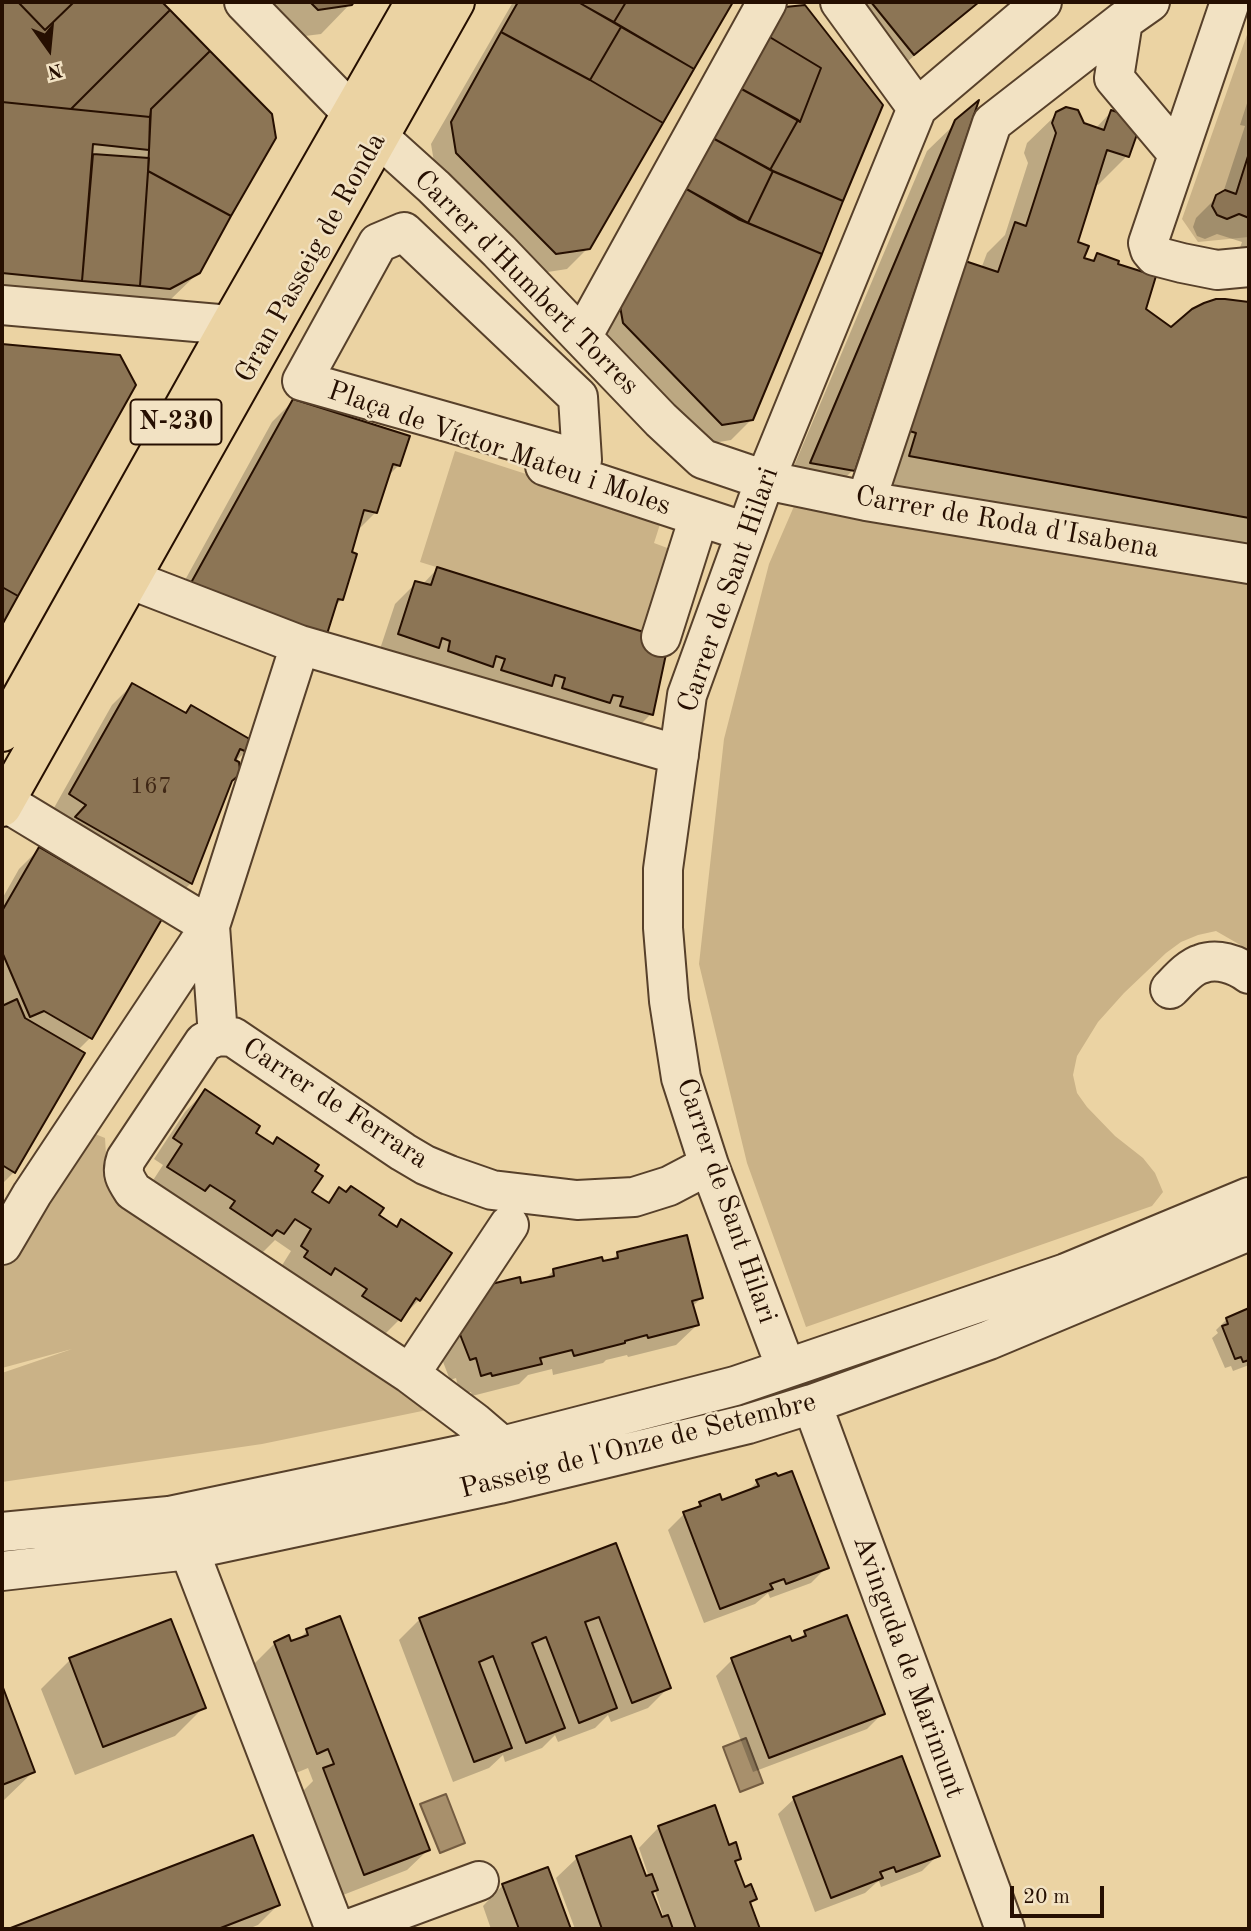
<!DOCTYPE html>
<html>
<head>
<meta charset="utf-8">
<style>
  body { margin:0 }
  #map { position:relative; width:1251px; height:1931px; overflow:hidden; background:#ebd3a3; font-family:"Old Standard TT",serif }
  canvas { display:block }
  .frame { position:absolute; inset:0; border:4px solid #260f01; pointer-events:none }
  .north { position:absolute; left:14px; top:14px; width:70px; height:70px; -webkit-text-stroke:5px #f2e2c3; paint-order:stroke; rotate:165deg; font-size:19px; font-weight:700; line-height:28px; text-align:center; color:#260f01 }
  .north::after { content:''; display:block; margin:auto; width:24px; height:32px; background:#260f01; clip-path:polygon(50% 0,100% 100%,50% 72%,0 100%) }
  .scale { position:absolute; left:1010px; top:1886px; width:94px; height:32px; box-sizing:border-box; border:4px solid #260f01; border-top:0; padding-left:9px; font-size:21px; line-height:24px; white-space:nowrap; color:#260f01; -webkit-text-stroke:5px #f2e2c3; paint-order:stroke }
</style>
</head>
<body>
<div id="map">
<canvas width="1251" height="1931"></canvas>
<div class="frame"></div>
<div class="north">N</div>
<div class="scale">20 m</div>
</div>
<script>
const context = document.querySelector('canvas').getContext('2d');
context.lineJoin = 'round';
function paint(path, color) { context.fillStyle = color; context.fill(path, 'evenodd'); }
function trace(path, color, width, dash) { context.strokeStyle = color; context.lineWidth = width; context.lineCap = dash ? 'butt' : 'round'; context.setLineDash(dash || []); context.stroke(path); }
function write(font, color, halo, rows, align = 'center') {
  context.font = font + ' "Old Standard TT",serif'; context.lineWidth = 5; context.setLineDash([]); context.textBaseline = 'middle'; context.strokeStyle = halo; context.fillStyle = color; for (const [text, x, y, turn = 0] of rows) {
    context.save(); context.translate(x, y); context.rotate((+turn || 0) * Math.PI / 180); context.textAlign = isNaN(turn) ? turn : align; if (halo) context.strokeText(text, 0, 0); context.fillText(text, 0, 0); context.restore();
  }
}
paint(new Path2D(`
  M 1249,29 L 1249,237 L 1198,242 L 1182,219 Z
  M 455,451 L 662,518 L 654,543 L 678,552 L 651,634 L 420,562 Z
  M 798,497 L 1249,577 L 1249,950 L 1216,931 L 1198,935 L 1181,942 L 1166,953 L 1124,993 L 1098,1022 L 1077,1056 L 1073,1075 L 1077,1093 L 1087,1107 L 1115,1136 L 1143,1158 L 1155,1173 L 1163,1192 L 1152,1206 L 806,1327 L 747,1163 L 699,964 L 724,739 L 769,564 Z
  M 85,1130 L 105,1138 L 107,1172 L 121,1206 L 187,1252 L 427,1410 L 262,1444 L 2,1482 L 2,1373 L 72,1349 L 2,1368 L 2,1268 Z`), '#cab287');
const water = new Path2D(`
  M 746,1738 L 763,1783 L 740,1792 L 723,1747 Z
  M 446,1794 L 465,1843 L 440,1853 L 420,1804 Z`);
paint(water, '#a8906c');
trace(water, '#745c41', 2);
paint(new Path2D(`
  M 2,2 L 159,2 L 271,115 L 199,272 L 169,301 L 2,304 Z
  M 254,2 L 352,2 L 321,34 L 289,38 Z
  M 513,2 L 731,2 L 588,248 L 567,269 L 535,274 L 436,174 L 431,144 Z
  M 843,2 L 980,2 L 897,70 Z
  M 755,54 L 881,106 L 752,419 L 731,440 L 701,445 L 603,344 L 598,317 Z
  M 1249,97 L 1249,260 L 1237,256 L 1242,242 L 1217,234 L 1205,239 L 1197,236 L 1193,227 L 1196,218 L 1217,197 L 1223,193 L 1245,126 L 1240,125 Z
  M 1111,112 L 1127,156 L 1098,185 L 1095,184 L 1076,243 L 1082,259 L 1090,262 L 1097,255 L 1144,310 L 1171,329 L 1245,303 L 1249,304 L 1249,552 L 881,485 L 981,269 L 987,253 L 1005,235 L 1028,163 L 1024,153 L 1027,143 L 1057,114 L 1095,129 Z
  M 957,122 L 853,470 L 824,499 L 783,492 L 927,151 Z
  M 2,345 L 119,357 L 134,385 L 2,621 Z
  M 293,401 L 399,465 L 387,477 L 376,512 L 356,532 L 342,599 L 333,608 L 168,611 L 272,422 Z
  M 437,569 L 651,714 L 631,734 L 428,672 L 431,662 L 425,660 L 417,668 L 378,655 L 395,604 L 416,583 L 422,585 Z
  M 132,685 L 184,714 L 191,707 L 246,751 L 235,762 L 191,883 L 170,904 L 50,815 L 112,705 Z
  M 39,849 L 91,1037 L 78,1050 L 14,1172 L 2,1184 L 2,899 L 19,869 Z
  M 205,1091 L 253,1133 L 271,1145 L 277,1139 L 313,1171 L 310,1193 L 326,1203 L 339,1190 L 395,1228 L 402,1222 L 449,1254 L 419,1300 L 379,1340 L 281,1267 L 291,1251 L 275,1240 L 262,1253 L 211,1229 L 215,1222 L 189,1205 L 183,1211 L 148,1188 L 163,1165 L 154,1159 L 185,1112 Z
  M 618,1254 L 701,1298 L 692,1307 L 697,1325 L 676,1345 L 628,1357 L 627,1355 L 606,1360 L 603,1363 L 553,1375 L 552,1369 L 528,1375 L 519,1384 L 472,1396 L 471,1392 L 460,1395 L 456,1378 L 450,1380 L 435,1341 L 520,1285 L 545,1279 L 553,1271 L 610,1261 Z
  M 1249,1310 L 1249,1365 L 1233,1371 L 1231,1366 L 1225,1368 L 1212,1338 L 1218,1333 L 1216,1330 L 1227,1319 Z
  M 757,1482 L 827,1567 L 811,1583 L 770,1598 L 768,1593 L 755,1604 L 704,1623 L 668,1530 L 684,1514 L 693,1511 L 700,1503 L 721,1502 L 746,1493 Z
  M 615,1545 L 669,1687 L 648,1708 L 611,1722 L 608,1715 L 595,1728 L 558,1742 L 555,1735 L 542,1748 L 505,1762 L 503,1755 L 489,1768 L 453,1782 L 399,1640 L 420,1619 Z
  M 307,1631 L 428,1850 L 407,1870 L 343,1895 L 303,1791 L 313,1781 L 308,1768 L 296,1773 L 254,1664 L 275,1643 L 290,1644 L 296,1642 Z
  M 805,1633 L 883,1713 L 867,1729 L 753,1772 L 716,1676 L 732,1660 L 791,1643 L 797,1641 Z
  M 70,1660 L 204,1707 L 175,1736 L 75,1775 L 41,1689 Z
  M 2,1690 L 33,1772 L 2,1802 Z
  M 794,1799 L 938,1855 L 922,1871 L 881,1887 L 879,1881 L 876,1883 L 865,1893 L 815,1912 L 778,1814 Z
  M 659,1827 L 728,1848 L 739,1858 L 734,1863 L 744,1889 L 755,1899 L 749,1904 L 759,1929 L 575,1929 L 556,1878 L 577,1858 L 645,1878 L 649,1877 L 639,1848 ZM 655,1891 L 664,1918 L 661,1919 L 651,1894 Z
  M 252,1837 L 278,1905 L 258,1925 L 248,1929 L 13,1929 Z
  M 547,1869 L 569,1929 L 491,1929 L 483,1906 L 503,1885 Z`), '#0003');
const building = new Path2D(`
  M 2,2 L 18,2 L 45,30 L 74,2 L 162,2 L 170,10 L 71,109 L 2,102 Z
  M 18,2 L 74,2 L 45,30 Z
  M 310,2 L 354,2 L 352,5 L 318,10 Z
  M 518,2 L 578,2 L 621,27 L 590,80 L 501,32 Z
  M 578,2 L 626,2 L 614,22 Z
  M 626,2 L 733,2 L 694,69 L 614,22 Z
  M 871,2 L 979,2 L 914,55 Z
  M 805,5 L 883,105 L 843,201 L 770,170 L 798,120 L 800,122 L 821,68 L 768,36 L 785,7 Z
  M 170,10 L 210,51 L 151,109 L 150,117 L 71,109 Z
  M 621,27 L 694,69 L 663,123 L 590,80 Z
  M 501,32 L 590,80 L 663,123 L 590,249 L 556,254 L 456,153 L 451,122 Z
  M 768,36 L 821,68 L 800,122 L 738,87 Z
  M 210,51 L 272,114 L 276,138 L 231,216 L 148,171 L 151,109 Z
  M 738,87 L 798,120 L 770,170 L 709,136 Z
  M 979,100 L 855,471 L 810,463 L 955,120 Z
  M 2,102 L 150,117 L 149,150 L 93,144 L 82,281 L 2,273 Z
  M 1066,107 L 1078,110 L 1084,123 L 1104,130 L 1111,110 L 1142,120 L 1129,157 L 1107,150 L 1078,242 L 1089,246 L 1084,258 L 1094,261 L 1097,253 L 1119,261 L 1118,264 L 1156,276 L 1146,309 L 1171,327 L 1192,309 L 1204,303 L 1216,299 L 1225,299 L 1249,302 L 1249,518 L 909,456 L 916,433 L 903,429 L 959,259 L 998,272 L 1015,222 L 1026,226 L 1056,133 L 1052,123 L 1056,112 Z
  M 709,136 L 773,171 L 748,223 L 681,186 Z
  M 1249,153 L 1249,218 L 1239,214 L 1227,219 L 1217,215 L 1212,206 L 1216,195 L 1225,190 L 1236,194 Z
  M 93,154 L 149,158 L 140,286 L 82,281 Z
  M 148,171 L 231,216 L 200,273 L 170,289 L 140,286 Z
  M 773,171 L 843,201 L 822,254 L 748,223 Z
  M 681,186 L 738,219 L 822,254 L 753,420 L 722,425 L 623,323 L 618,295 Z
  M 2,344 L 120,355 L 136,385 L 18,596 L 2,587 Z
  M 293,399 L 410,436 L 400,466 L 393,464 L 377,513 L 364,510 L 352,552 L 357,554 L 343,600 L 338,599 L 327,634 L 187,590 Z
  M 437,567 L 669,640 L 653,715 L 620,706 L 623,697 L 613,695 L 610,703 L 562,688 L 565,678 L 555,675 L 552,686 L 501,670 L 505,659 L 496,656 L 493,667 L 448,651 L 450,641 L 442,638 L 439,648 L 398,634 L 415,581 L 431,585 Z
  M 2,587 L 18,596 L 2,625 Z
  M 132,683 L 186,713 L 191,705 L 253,741 L 247,752 L 240,749 L 235,760 L 239,762 L 240,770 L 238,776 L 232,781 L 192,884 L 75,817 L 86,805 L 69,794 Z
  M 39,847 L 162,919 L 92,1039 L 44,1011 L 30,1017 L 2,952 L 2,911 Z
  M 17,999 L 25,1018 L 85,1053 L 15,1173 L 2,1165 L 2,1006 Z
  M 205,1089 L 260,1126 L 256,1133 L 273,1144 L 277,1137 L 319,1165 L 315,1171 L 323,1176 L 312,1192 L 329,1203 L 339,1187 L 346,1192 L 351,1186 L 384,1208 L 379,1215 L 397,1227 L 401,1219 L 452,1253 L 420,1301 L 416,1298 L 401,1321 L 362,1296 L 367,1289 L 335,1268 L 331,1275 L 304,1257 L 308,1251 L 301,1246 L 311,1229 L 295,1219 L 284,1234 L 277,1230 L 272,1236 L 230,1208 L 235,1201 L 210,1185 L 205,1191 L 167,1167 L 182,1144 L 173,1138 Z
  M 687,1235 L 703,1298 L 692,1301 L 699,1325 L 648,1338 L 647,1335 L 625,1341 L 625,1343 L 574,1356 L 572,1350 L 540,1358 L 542,1364 L 492,1376 L 491,1373 L 481,1376 L 476,1358 L 470,1360 L 454,1319 L 471,1289 L 520,1277 L 521,1283 L 554,1276 L 553,1269 L 602,1257 L 603,1261 L 618,1258 L 617,1252 Z
  M 1249,1308 L 1249,1360 L 1243,1362 L 1241,1357 L 1235,1359 L 1222,1326 L 1228,1324 L 1226,1318 Z
  M 792,1471 L 829,1568 L 786,1584 L 784,1579 L 770,1584 L 773,1589 L 720,1609 L 683,1512 L 701,1506 L 699,1502 L 720,1494 L 722,1500 L 759,1486 L 756,1480 L 776,1473 L 778,1476 Z
  M 616,1543 L 671,1688 L 632,1703 L 599,1617 L 585,1622 L 617,1708 L 579,1723 L 546,1637 L 532,1643 L 565,1728 L 526,1743 L 493,1656 L 479,1662 L 512,1748 L 474,1762 L 419,1618 Z
  M 847,1615 L 885,1714 L 769,1758 L 731,1658 L 790,1636 L 792,1641 L 806,1636 L 804,1631 Z
  M 340,1616 L 430,1850 L 364,1875 L 323,1768 L 334,1764 L 328,1749 L 317,1754 L 274,1642 L 289,1635 L 291,1641 L 308,1635 L 306,1629 Z
  M 171,1619 L 206,1708 L 103,1747 L 69,1658 Z
  M 2,1685 L 35,1772 L 2,1785 Z
  M 902,1756 L 940,1856 L 896,1872 L 894,1867 L 880,1872 L 883,1878 L 831,1898 L 793,1797 Z
  M 715,1805 L 729,1845 L 736,1842 L 741,1859 L 735,1861 L 745,1887 L 751,1884 L 757,1899 L 750,1902 L 760,1929 L 696,1929 L 658,1826 Z
  M 253,1835 L 280,1905 L 218,1929 L 8,1929 Z
  M 631,1836 L 646,1876 L 652,1874 L 658,1890 L 652,1892 L 662,1917 L 668,1915 L 673,1929 L 602,1929 L 576,1856 Z
  M 548,1867 L 571,1929 L 519,1929 L 502,1884 Z`);
paint(building, '#8c7555');
trace(building, '#260f01', 2);
const minor = new Path2D(`
  M 244,2 L 352,113 L 434,187 L 499,251 L 661,420 L 703,459 L 765,480 L 866,501 L 1249,564
  M 840,2 L 917,108
  M 1150,2 L 1123,21 L 1114,78 L 1178,154
  M 1230,2 L 1148,243 L 1150,250 L 1155,256 L 1182,263 L 1217,270 L 1249,267
  M 404,232 L 578,397 L 582,460 L 302,381 L 378,243 Z
  M 2,305 L 230,325
  M 582,337 L 767,2
  M 545,466 L 746,532
  M 866,501 L 992,123 L 1123,21
  M 129,579 L 300,645 L 679,755
  M 661,637 L 699,517
  M 5,802 L 210,926 L 218,1036
  M 1170,989 C 1178,981 1190,967 1201,964 C 1217,958 1236,964 1249,974
  M 2,1245 L 32,1194 L 210,926 L 300,645
  M 786,1368 L 709,1165 L 681,1078 L 669,1001 L 663,928 L 663,869 L 687,695 L 765,480 L 917,108 L 1042,2
  M 410,1374 L 509,1225
  M 812,1404 L 1005,1929
  M 502,1446 L 474,1422 L 410,1374 L 133,1191 C 125,1179 121,1173 126,1159 L 204,1042 L 218,1036 L 233,1037 L 403,1152 L 425,1165 L 449,1175 L 492,1190 L 577,1200 L 634,1197 L 669,1186 L 709,1165
  M 2,1532 L 169,1516 L 502,1446 L 735,1386 L 1066,1273 L 1249,1197
  M 189,1550 L 335,1929
  M 2,1571 L 189,1550 L 499,1484 L 748,1424 L 812,1404 L 989,1340 L 1249,1231
  M 349,1929 L 479,1881`);
const major = new Path2D(`
  M 2,732 L 230,325 L 415,2
  M 2,807 L 455,2`);
trace(minor, '#57402a', 42);
trace(major, '#260f01', 42);
trace(minor, '#f2e2c3', 38);
trace(major, '#ebd3a3', 38);
write('24px', '#402816', null, [
  ["167",151,787]
]);
for (const [x, y, w] of [
  [176,422,91]
]) { const box = new Path2D(); box.roundRect(x - w / 2, y - 22.5, w, 45, 5); context.fillStyle = '#f2e2c3'; context.fill(box); trace(box, '#260f01', 2); }
write('bold 26px', '#260f01', null, [
  ["N-230",176,422]
]);
write('28px', '#260f01', '#f2e2c3', [
  ["Gran Passeig de Ronda",311,258,-61],
  ["Carrer d'Humbert Torres",526,283,45],
  ["Plaça de Víctor Mateu i Moles",499,449,19],
  ["Carrer de Roda d'Isabena",1007,523,10],
  ["Carrer de Sant Hilari",729,590,-71],
  ["Carrer de Ferrara",335,1104,33],
  ["Carrer de Sant Hilari",726,1201,71],
  ["Passeig de l'Onze de Setembre",638,1446,-14],
  ["Avinguda de Marimunt",908,1667,70]
]);
</script>
</body>
</html>
